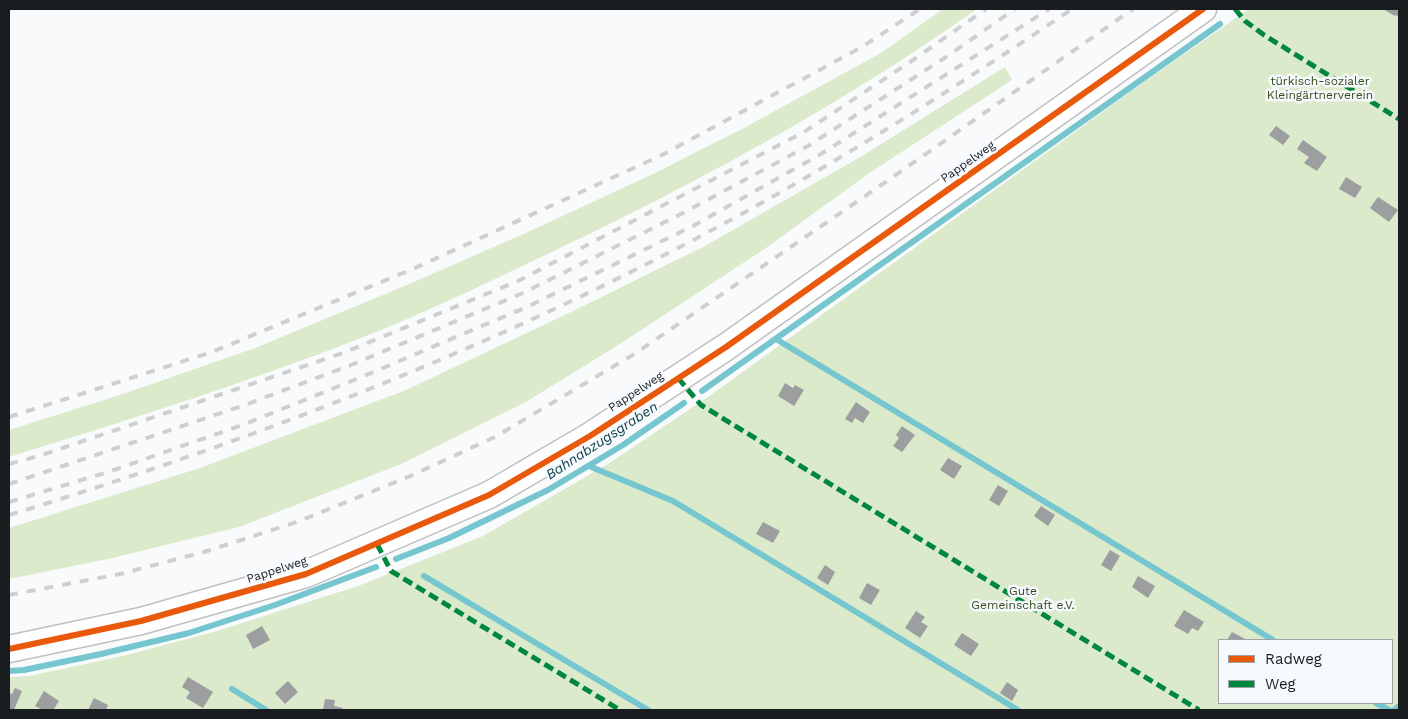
<!DOCTYPE html>
<html>
<head>
<meta charset="utf-8">
<style>
  body { margin:0 }
  #map { position:relative; width:1408px; height:719px; overflow:hidden; background:#f8fafc; font-family:"Work Sans",sans-serif }
  canvas { display:block }
  .frame { position:absolute; inset:0; border:10px solid #1a1d20; pointer-events:none }
  .legend { position:absolute; left:1218px; top:639px; width:175px; height:65px; box-sizing:border-box; background:#f6fafe; border:1px solid #9ea2a5; margin:0; padding:6px 9px; list-style:none; font-size:15px; color:#1a1d20 }
  .legend li { display:flex; align-items:center; gap:10px; height:25px }
  .legend b { width:25px; border:1px solid #9ea2a5 }
</style>
</head>
<body>
<div id="map">
<canvas width="1408" height="719"></canvas>
<div class="frame"></div>
<ul class="legend">
<li><b style="height:6px;background:#e8590c"></b>Radweg</li>
<li><b style="height:6px;background:#00873e"></b>Weg</li>
</ul>
</div>
<script>
const context = document.querySelector('canvas').getContext('2d');
context.lineJoin = 'round';
function paint(path, color) { context.fillStyle = color; context.fill(path, 'evenodd'); }
function trace(path, color, width, dash) { context.strokeStyle = color; context.lineWidth = width; context.lineCap = dash ? 'butt' : 'round'; context.setLineDash(dash || []); context.stroke(path); }
function write(font, color, halo, rows, align = 'center') {
  context.font = font + ' "Work Sans",sans-serif'; context.lineWidth = 5; context.setLineDash([]); context.textBaseline = 'middle'; context.strokeStyle = halo; context.fillStyle = color; for (const [text, x, y, turn = 0] of rows) {
    context.save(); context.translate(x, y); context.rotate((+turn || 0) * Math.PI / 180); context.textAlign = isNaN(turn) ? turn : align; if (halo) context.strokeText(text, 0, 0); context.fillText(text, 0, 0); context.restore();
  }
}
paint(new Path2D(`
  M 943,9 L 977,9 C 847,101 706,178 562,247 C 497,278 432,310 366,336 C 249,382 129,420 9,457 L 9,430 L 120,395 L 255,348 L 407,285 L 528,232 L 655,173 L 742,129 L 881,53 Z
  M 1249,9 L 1399,9 L 1399,710 L 9,710 L 9,677 L 29,676 L 123,656 L 217,631 L 358,586 L 483,536 L 608,464 L 708,397 L 1151,77 ZM 1219,640 L 1392,640 L 1392,703 L 1219,703 Z
  M 1005,67 L 1012,80 L 868,174 L 766,248 L 623,342 L 526,402 L 401,464 L 239,527 L 108,559 L 9,579 L 9,528 L 200,468 L 406,390 L 569,313 L 705,246 L 862,156 Z`), '#dbeaca');
trace(new Path2D(`
  M 776,339 L 1273,640
  M 702,391 L 1220,24
  M 589,466 L 673,501 L 1018,710
  M 396,559 L 449,538 L 548,490 L 623,445 L 684,403
  M 424,576 L 648,710
  M 9,671 L 24,670 L 101,654 L 189,633 L 275,605 L 376,567
  M 232,689 L 266,710
  M 1376,703 L 1389,710
  M 1394,710 L 1399,706`), '#76c6cf', 6);
paint(new Path2D(`
  M 1383,9 L 1399,9 L 1399,17 L 1396,15 L 1395,16 Z
  M 1276,126 L 1290,136 L 1283,145 L 1269,135 Z
  M 1303,140 L 1327,157 L 1317,171 L 1304,163 L 1309,157 L 1297,149 Z
  M 1346,177 L 1362,187 L 1355,198 L 1339,189 Z
  M 1378,197 L 1398,210 L 1389,222 L 1370,208 Z
  M 785,383 L 793,388 L 795,385 L 804,390 L 794,406 L 778,396 Z
  M 856,402 L 870,412 L 863,423 L 855,418 L 852,423 L 845,419 Z
  M 902,426 L 915,435 L 902,452 L 893,446 L 899,438 L 896,435 Z
  M 948,458 L 962,466 L 954,479 L 940,470 Z
  M 998,485 L 1008,491 L 999,506 L 989,500 Z
  M 1041,506 L 1055,515 L 1048,526 L 1034,516 Z
  M 763,522 L 780,531 L 773,543 L 756,534 Z
  M 1110,550 L 1120,556 L 1111,571 L 1101,565 Z
  M 825,565 L 835,572 L 828,585 L 817,578 Z
  M 1138,576 L 1155,586 L 1148,598 L 1132,587 Z
  M 867,583 L 880,590 L 871,605 L 859,598 Z
  M 1184,610 L 1204,622 L 1198,631 L 1192,628 L 1188,634 L 1174,626 Z
  M 916,611 L 925,617 L 921,622 L 928,626 L 920,638 L 905,628 Z
  M 262,626 L 270,640 L 253,649 L 246,635 Z
  M 1232,632 L 1247,640 L 1227,640 Z
  M 962,633 L 979,644 L 971,656 L 954,645 Z
  M 188,677 L 213,692 L 203,708 L 186,698 L 190,692 L 182,687 Z
  M 288,681 L 298,692 L 285,704 L 275,693 Z
  M 1007,682 L 1018,690 L 1012,701 L 1000,693 Z
  M 15,688 L 22,691 L 14,710 L 9,710 L 9,693 L 12,694 Z
  M 44,691 L 59,701 L 53,710 L 43,710 L 35,706 Z
  M 94,698 L 108,705 L 106,710 L 88,710 Z
  M 325,699 L 335,700 L 334,706 L 343,708 L 342,710 L 323,710 Z`), '#9c9ea0');
const minor = new Path2D(`
  M 9,649 L 141,621 L 306,574 L 489,495 L 590,436 L 726,347 L 1203,9`);
trace(minor, '#bec0c2', 29);
trace(minor, '#fefeff', 26);
trace(new Path2D(`
  M 9,417 L 212,352 L 415,268 L 662,155 L 862,47 L 920,9
  M 9,464 L 39,456 L 343,353 L 518,281 L 804,132 L 910,62 L 986,9
  M 9,484 L 242,406 L 351,365 L 523,293 L 683,213 L 808,146 L 946,57 L 1015,9
  M 9,502 L 108,472 L 245,424 L 364,376 L 529,306 L 693,226 L 821,154 L 1049,9
  M 9,515 C 245,443 478,354 697,238 C 826,170 952,90 1072,9
  M 9,595 L 120,574 L 204,552 L 297,522 L 408,477 L 495,437 L 636,353 L 890,179 L 1133,9`), '#cecfd0', 4, [9, 9]);
trace(new Path2D(`
  M 1235,9 L 1245,21 L 1264,35 L 1399,119
  M 678,378 L 701,405 L 1199,710
  M 377,544 L 391,571 L 620,710`), '#00873e', 5, [10, 5]);
trace(new Path2D(`
  M 9,649 L 141,621 L 306,574 L 489,495 L 590,436 L 726,347 L 1203,9`), '#e8590c', 6);
write('12px', '#374b18', '#f6fafe', [
  ["türkisch-sozialer",1320,81],
  ["Kleingärtnerverein",1320,95],
  ["Gute",1023,591],
  ["Gemeinschaft e.V.",1023,605]
]);
write('12px', '#1a1d20', '#f6fafe', [
  ["Pappelweg",968,162,-35],
  ["Pappelweg",636,392,-33],
  ["Pappelweg",277,570,-18]
]);
write('italic 14px', '#093d43', '#f6fafe', [
  ["Bahnabzugsgraben",602,441,-33]
]);
</script>
</body>
</html>
